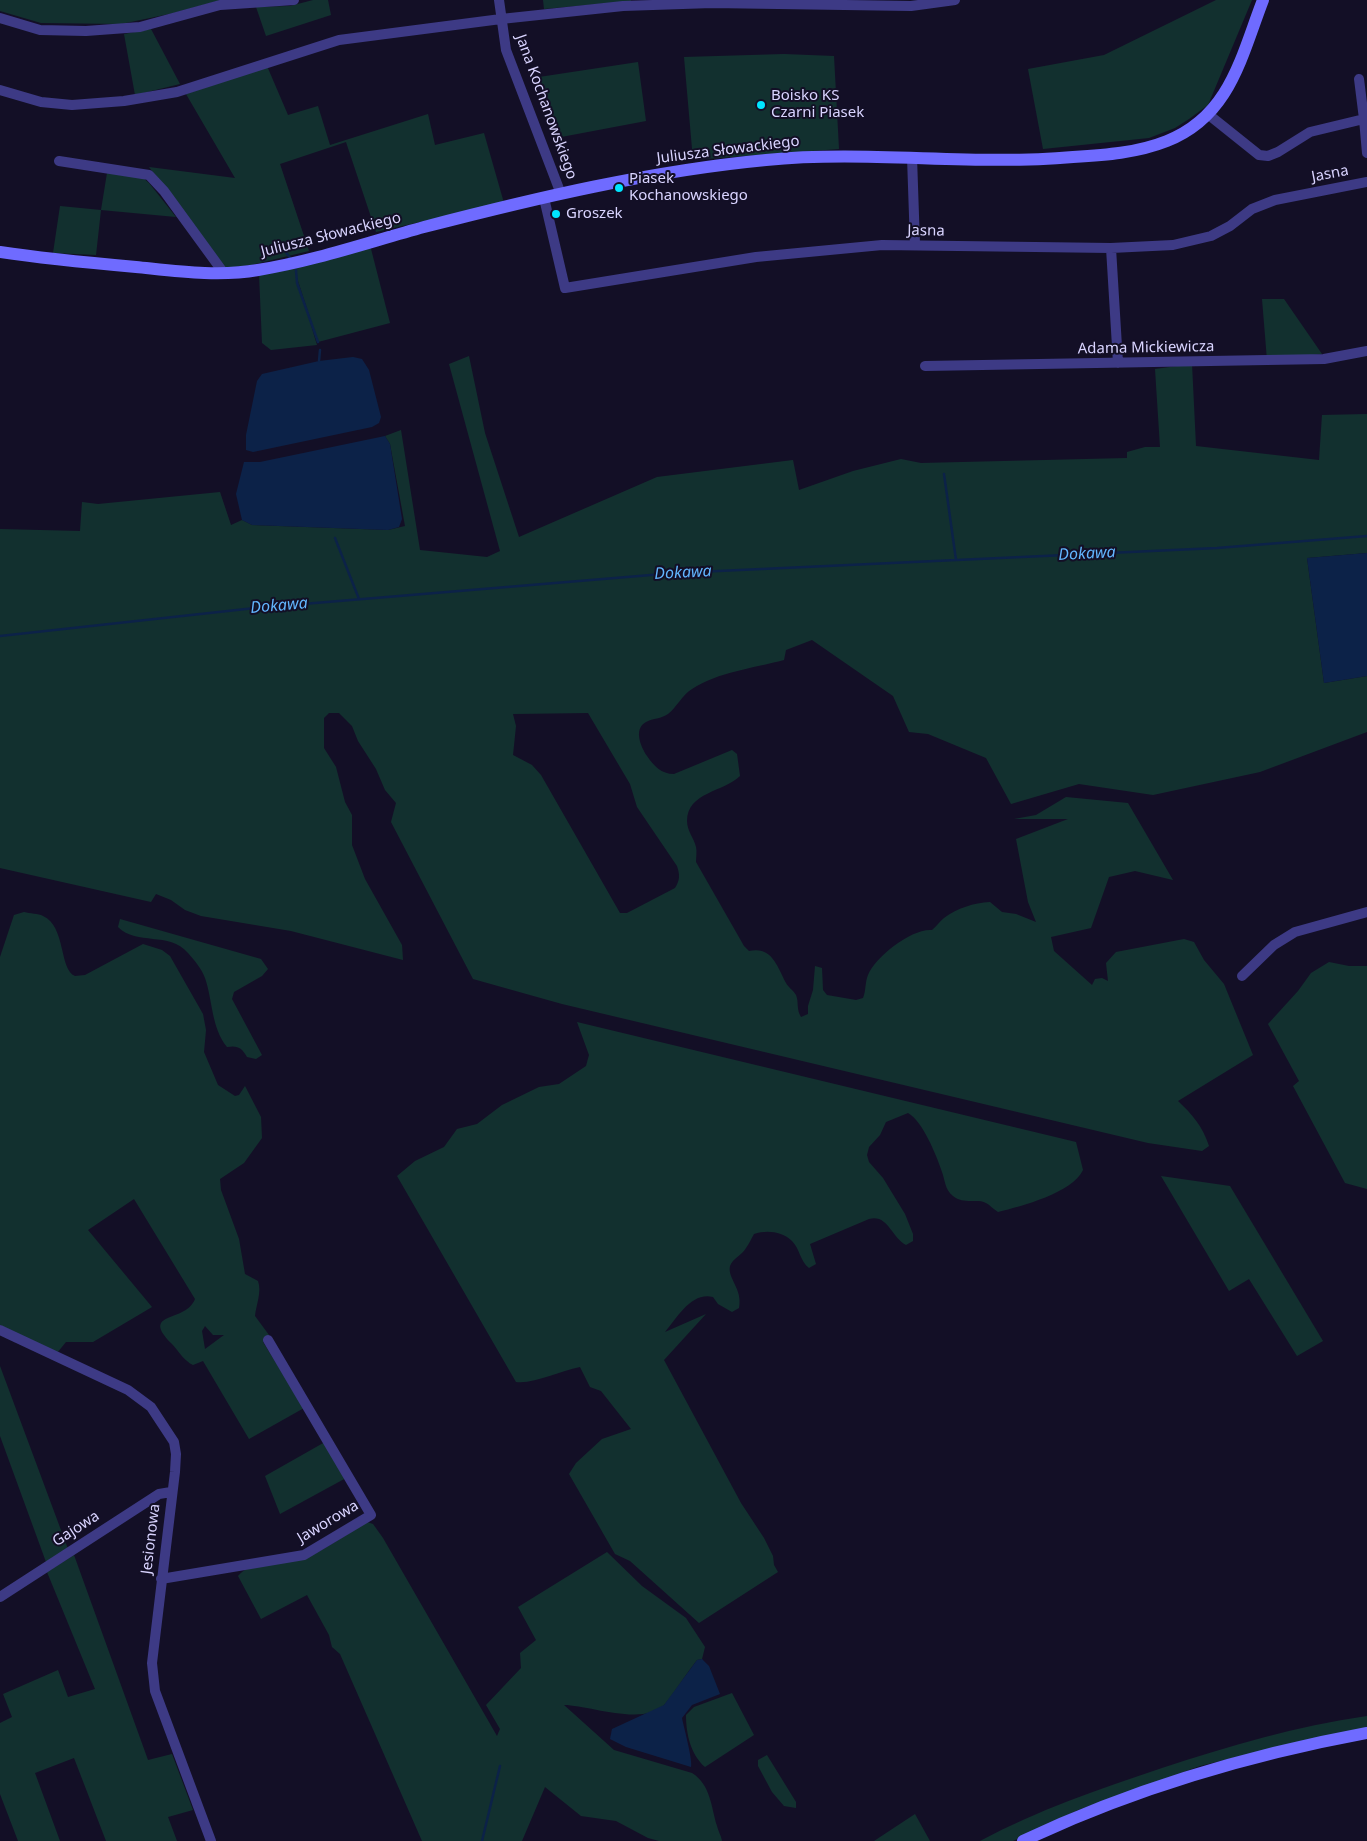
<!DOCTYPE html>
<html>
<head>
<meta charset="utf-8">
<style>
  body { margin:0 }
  canvas { display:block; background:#130f26 }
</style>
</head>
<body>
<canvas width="1367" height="1841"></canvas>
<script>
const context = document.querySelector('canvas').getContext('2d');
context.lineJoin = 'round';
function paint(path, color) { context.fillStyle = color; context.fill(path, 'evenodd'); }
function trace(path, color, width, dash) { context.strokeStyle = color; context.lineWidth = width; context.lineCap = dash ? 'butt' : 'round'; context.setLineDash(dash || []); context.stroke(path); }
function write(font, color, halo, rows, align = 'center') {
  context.font = font + ' "Noto Sans",sans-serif'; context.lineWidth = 4; context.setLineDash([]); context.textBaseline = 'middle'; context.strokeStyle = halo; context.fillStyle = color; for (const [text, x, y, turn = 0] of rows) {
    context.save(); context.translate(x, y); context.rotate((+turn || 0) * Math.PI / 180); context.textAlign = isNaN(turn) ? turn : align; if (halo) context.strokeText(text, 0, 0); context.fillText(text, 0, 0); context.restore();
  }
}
paint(new Path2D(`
  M 0,0 L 221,0 L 174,13 L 121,24 L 41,23 L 0,11 Z
  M 313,0 L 328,0 L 331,15 L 266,36 L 256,7 L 290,6 Z
  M 543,0 L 631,0 L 631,1 L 544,9 Z
  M 1216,0 L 1252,0 L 1208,105 L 1189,119 L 1175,128 L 1149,138 L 1043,149 L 1028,69 L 1104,55 Z
  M 151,29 L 180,84 L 135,95 L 124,34 Z
  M 784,54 L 834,56 L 839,149 L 693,160 L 684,57 Z
  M 638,62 L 646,121 L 556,138 L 539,77 Z
  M 267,66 L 288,115 L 318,106 L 330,145 L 428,114 L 435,145 L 484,133 L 504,203 L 376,232 L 346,142 L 280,164 L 309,251 L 251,265 L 226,268 L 149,167 L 235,178 L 186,94 Z
  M 107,173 L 141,176 L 149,183 L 176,217 L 101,210 L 96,255 L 53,253 L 60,206 L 101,210 Z
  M 370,245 L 390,323 L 318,342 L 295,272 L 317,345 L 271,350 L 262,343 L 259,274 Z
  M 1262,299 L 1284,299 L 1322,354 L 1267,360 Z
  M 469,356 L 485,433 L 519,537 L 657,477 L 793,460 L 799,490 L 853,471 L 901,459 L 921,463 L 1127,458 L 1127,452 L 1145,447 L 1160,447 L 1155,369 L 1192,364 L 1196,446 L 1319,460 L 1322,415 L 1367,414 L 1367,553 L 1307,558 L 1324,683 L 1367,676 L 1367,732 L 1260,772 L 1153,795 L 1079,784 L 1011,804 L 986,758 L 928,734 L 909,732 L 893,696 L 812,640 L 786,650 L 784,660 C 754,668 718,672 692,689 C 682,695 677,707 668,714 C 661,719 653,718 646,722 C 633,729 641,747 647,756 C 654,766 661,774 674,774 L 732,750 L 737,754 L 740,776 C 724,792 687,792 687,821 C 687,831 694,838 696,847 C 697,851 696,857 696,862 L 744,946 L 749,951 C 772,946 777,966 786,983 C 788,987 793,990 796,995 C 799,1002 796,1009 801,1017 L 808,1014 L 808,1006 L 813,990 L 815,966 L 822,968 L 823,990 L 827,995 L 856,1000 L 863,998 C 866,991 865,982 868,975 C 875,957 912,928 932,930 C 937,926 939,922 944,918 C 957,908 974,903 990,902 L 1002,912 L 1016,914 L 1036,922 L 1028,902 L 1016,839 L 1068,819 L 1014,819 L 1036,815 L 1066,797 L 1128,803 L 1173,880 L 1135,871 L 1109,877 L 1091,928 L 1051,937 L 1054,951 L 1092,985 L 1095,979 L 1102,978 L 1108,981 L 1106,963 L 1116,952 L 1184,939 L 1194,942 L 1204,960 L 1224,984 L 1253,1055 L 1178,1101 C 1192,1114 1203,1127 1209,1146 L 1202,1151 L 1148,1143 L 562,1004 L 473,979 L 391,822 L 396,803 L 385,790 L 376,769 L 358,741 L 352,726 L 339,713 L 329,713 L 324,718 L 324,748 L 336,767 L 345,802 L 352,815 L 352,845 L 365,879 L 402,945 L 403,960 L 291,931 L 201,916 L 185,910 L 171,900 L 156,894 L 151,902 L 0,868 L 0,529 L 80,531 L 82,502 L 98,504 L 220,492 L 231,525 L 242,520 L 252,525 L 388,530 L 405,526 L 390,444 L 385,436 L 401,430 L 420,550 L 487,557 L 500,551 L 449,364 ZM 588,713 L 630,784 L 637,807 L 677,866 C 680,875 680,880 675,888 L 627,913 L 620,913 L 541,775 L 532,765 L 513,755 L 516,726 L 513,714 Z
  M 24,912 C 30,914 38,913 43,916 C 66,926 59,970 75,976 L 85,975 L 143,944 L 162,950 L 170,956 L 203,1014 L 206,1030 L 204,1052 L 218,1085 L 235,1096 L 239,1095 L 245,1086 L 261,1117 L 262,1138 L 244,1163 L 220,1179 L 221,1190 L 239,1239 L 245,1274 L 258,1281 C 262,1292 256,1305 255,1316 L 269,1335 L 268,1340 L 263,1342 L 304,1408 L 249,1439 L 203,1361 L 193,1365 C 184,1361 178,1350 171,1343 C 140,1311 186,1323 195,1299 L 134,1199 L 88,1230 L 152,1307 L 93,1342 L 66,1342 L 57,1353 L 0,1325 L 0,957 L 14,915 ZM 205,1326 L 213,1335 L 224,1335 L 205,1349 L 202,1331 Z
  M 120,919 L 261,959 L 268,969 L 262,976 L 234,992 L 232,999 L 262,1055 L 256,1059 L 247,1057 C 242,1048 238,1045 227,1047 C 211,1027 213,1001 205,978 C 202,969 194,960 188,953 C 169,931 137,946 118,927 Z
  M 1329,962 L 1349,966 L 1367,966 L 1367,1189 L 1345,1183 L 1293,1086 L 1299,1081 L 1268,1024 L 1298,991 L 1311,973 Z
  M 577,1022 L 1076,1142 L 1083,1170 C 1072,1193 1022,1206 998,1212 C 993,1209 990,1205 986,1203 C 978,1198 964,1205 953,1196 C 945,1190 945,1180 942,1172 C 937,1156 922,1120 908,1113 L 886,1122 L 880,1135 L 869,1147 L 867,1155 L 869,1162 L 883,1178 L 905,1214 L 913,1234 L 913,1241 L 906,1245 C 891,1237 888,1214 869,1219 L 810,1244 L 816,1264 L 809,1268 C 800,1261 800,1249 792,1241 C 782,1231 766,1230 754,1234 C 751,1239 749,1244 746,1248 C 742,1255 733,1258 730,1266 C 727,1278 743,1289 739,1308 L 732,1312 L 718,1304 L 713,1297 C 691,1292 678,1317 665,1332 L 706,1314 L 664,1360 L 741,1503 L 764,1538 L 773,1556 L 774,1565 L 778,1572 L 699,1623 L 630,1561 L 615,1554 L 569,1474 L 576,1463 L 602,1439 L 631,1429 L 601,1391 L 590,1387 L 580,1367 C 559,1371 535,1384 516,1382 L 397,1176 L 415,1161 L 444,1147 L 457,1129 L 477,1124 L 502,1105 L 539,1087 L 559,1084 L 586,1066 L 589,1055 Z
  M 1161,1176 L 1230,1186 L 1323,1341 L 1297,1356 L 1249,1279 L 1229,1291 Z
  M 0,1366 L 68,1549 L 46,1562 L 0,1436 Z
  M 325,1442 L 346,1478 L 280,1514 L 265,1476 Z
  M 367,1522 L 373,1524 L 383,1538 L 497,1736 L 500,1729 L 486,1705 L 521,1668 L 520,1653 L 536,1640 L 518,1607 L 607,1552 L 642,1586 L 686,1618 L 705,1647 L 702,1659 L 697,1660 C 686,1674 676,1690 665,1704 C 644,1727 589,1705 564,1705 L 614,1750 L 692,1773 C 711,1785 711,1807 717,1826 C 718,1831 721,1835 722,1841 L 659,1841 L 648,1838 L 616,1821 L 581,1816 L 545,1787 L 522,1841 L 422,1841 L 340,1654 L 332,1647 L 329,1635 L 307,1595 L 261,1619 L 238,1576 C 251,1560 284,1563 302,1559 C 319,1554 350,1532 367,1522 Z
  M 74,1555 L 148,1760 L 172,1754 L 193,1810 L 168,1817 L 177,1841 L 106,1841 L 74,1758 L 35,1773 L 60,1841 L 18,1841 L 0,1794 L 0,1723 L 12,1717 L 3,1694 L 58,1670 L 68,1697 L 95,1689 L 47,1572 Z
  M 732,1693 L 754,1735 L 705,1767 C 691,1755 686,1734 686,1715 L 694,1707 Z
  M 1367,1716 L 1367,1729 L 1289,1744 L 1200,1766 L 1078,1810 L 1013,1841 L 980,1841 C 1038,1810 1099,1789 1162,1768 C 1230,1746 1296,1726 1367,1716 Z
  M 767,1755 L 796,1802 L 796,1808 L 784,1806 L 772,1792 L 758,1766 L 758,1760 Z
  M 915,1814 L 930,1841 L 874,1841 Z`), '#12302f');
paint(new Path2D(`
  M 353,357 L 362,359 L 369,370 L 381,417 L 379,423 L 372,427 L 253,452 L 246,450 L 246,435 L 257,381 L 262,374 L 319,361 Z
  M 385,436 L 390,444 L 402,519 L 399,527 L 388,530 L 252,525 L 242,520 L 236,494 L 244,462 L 260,462 Z
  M 1367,553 L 1367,676 L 1324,683 L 1307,558 Z
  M 702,1659 L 709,1666 L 720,1694 L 692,1705 L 682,1718 C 684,1728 693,1761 691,1767 L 626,1747 L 610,1739 L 612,1729 L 664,1705 L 697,1660 Z`), '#0c2248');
trace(new Path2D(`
  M 280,244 L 290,258
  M 296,270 L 297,283 L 318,342
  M 319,361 L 320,350
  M 944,474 L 956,560
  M 335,538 L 359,599
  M 0,636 L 255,608 L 675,573 L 1217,548 L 1367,536
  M 482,1841 L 500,1766`), '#0c2248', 2.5);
trace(new Path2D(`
  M 499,0 L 506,50 L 561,194
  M 0,18 L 40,30 L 86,31 L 140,27 L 220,5 L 294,0
  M 1359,79 L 1364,119
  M 0,90 L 41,102 L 72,105 L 124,101 L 177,92 L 339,40 L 501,19 L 623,6 L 712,3 L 911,6 L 955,0
  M 1209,115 L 1259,155 L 1268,156 L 1278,152 L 1310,132 L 1364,119 L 1367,153
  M 912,157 L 915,245
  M 59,161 L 149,175 L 164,191 L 223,272
  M 544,198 L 565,288 L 756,257 L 882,245 L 1111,248 L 1173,245 L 1211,236 L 1230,226 L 1252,209 L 1275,200 L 1367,182
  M 1111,248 L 1118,363
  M 925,366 L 1324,359 L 1367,351
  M 1242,976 L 1274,945 L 1295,932 L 1367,912
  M 0,1330 L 128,1390 L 151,1407 L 174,1442 L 176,1454 L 175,1472 L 152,1663 L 155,1691 L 211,1841
  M 161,1579 L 304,1555 L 371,1515 L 268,1340
  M 0,1597 L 159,1494 L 171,1492`), '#3d3a85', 10);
trace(new Path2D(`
  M 0,252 C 45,259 90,263 136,267 C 176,271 218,277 258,270 C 314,261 369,242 424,227 C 536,198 650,171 766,160 C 868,150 971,166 1073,157 C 1105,155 1137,153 1167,141 C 1230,116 1241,57 1263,0
  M 1023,1841 C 1133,1789 1248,1755 1367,1733`), '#6f6bff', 12);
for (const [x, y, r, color] of [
  [761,105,5,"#00e5ff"],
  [619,188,5,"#00e5ff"],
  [556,214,5,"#00e5ff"]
]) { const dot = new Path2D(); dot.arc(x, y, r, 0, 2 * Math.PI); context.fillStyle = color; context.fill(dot); trace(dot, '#130f26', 2); }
write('15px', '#d9d4ff', '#130f26', [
  ["Boisko KS",771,96],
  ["Czarni Piasek",771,113],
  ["Piasek",629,179],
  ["Kochanowskiego",629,196],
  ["Groszek",566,214]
], 'left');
write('15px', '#d9d4ff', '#130f26', [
  ["Jana Kochanowskiego",546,107,70],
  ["Juliusza Słowackiego",728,150,-7],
  ["Jasna",1330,174,-11],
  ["Jasna",926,231,1],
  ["Juliusza Słowackiego",331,235,-14],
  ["Adama Mickiewicza",1146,348,-1],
  ["Jaworowa",328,1522,-31],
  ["Gajowa",76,1529,-33],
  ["Jesionowa",151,1539,-83]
]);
write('italic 16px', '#62b6ff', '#130f26', [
  ["Dokawa",1087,554,-3],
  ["Dokawa",683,573,-3],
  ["Dokawa",279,606,-5]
]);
</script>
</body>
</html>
